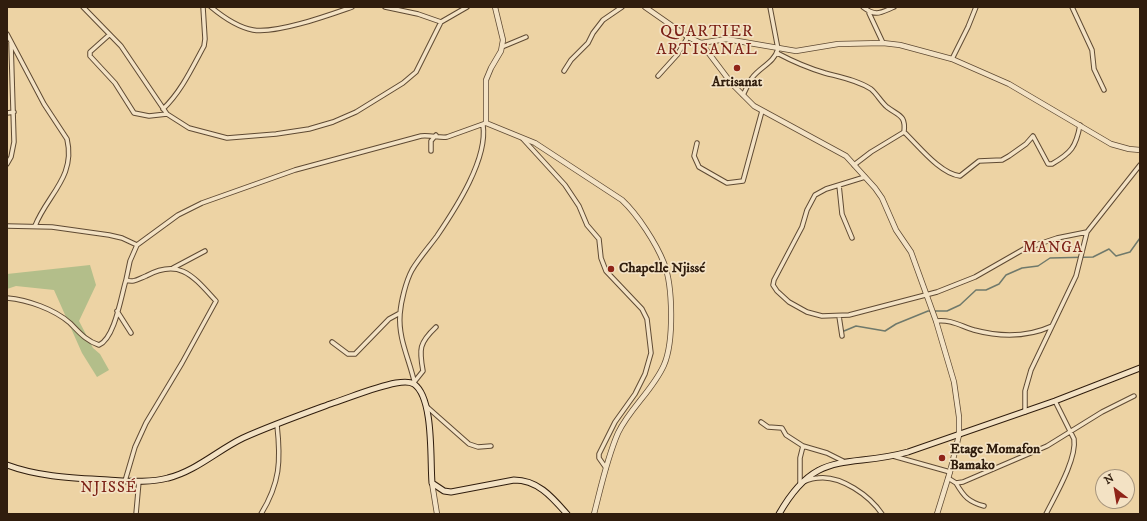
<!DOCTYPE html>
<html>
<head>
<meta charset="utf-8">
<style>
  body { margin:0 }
  #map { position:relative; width:1147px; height:521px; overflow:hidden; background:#edd3a4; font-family:"IM FELL DW Pica",serif }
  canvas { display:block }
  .frame { position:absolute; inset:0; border:8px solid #301d0d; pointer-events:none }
  .north { position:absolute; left:1095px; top:469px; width:40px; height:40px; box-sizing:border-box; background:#f3e2c4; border:1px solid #a5937b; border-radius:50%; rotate:329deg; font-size:11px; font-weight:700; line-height:16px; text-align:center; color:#301d0d }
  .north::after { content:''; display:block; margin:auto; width:14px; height:18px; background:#8f2418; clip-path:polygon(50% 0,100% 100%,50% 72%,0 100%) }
</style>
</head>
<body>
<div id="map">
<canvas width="1147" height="521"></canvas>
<div class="frame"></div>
<div class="north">N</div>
</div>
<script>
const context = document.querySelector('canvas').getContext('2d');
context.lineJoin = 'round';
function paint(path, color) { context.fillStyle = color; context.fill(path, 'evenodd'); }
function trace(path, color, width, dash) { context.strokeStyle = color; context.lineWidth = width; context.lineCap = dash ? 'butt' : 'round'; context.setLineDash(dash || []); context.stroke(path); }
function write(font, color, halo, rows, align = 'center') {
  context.font = font + ' "IM FELL DW Pica",serif'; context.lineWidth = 3.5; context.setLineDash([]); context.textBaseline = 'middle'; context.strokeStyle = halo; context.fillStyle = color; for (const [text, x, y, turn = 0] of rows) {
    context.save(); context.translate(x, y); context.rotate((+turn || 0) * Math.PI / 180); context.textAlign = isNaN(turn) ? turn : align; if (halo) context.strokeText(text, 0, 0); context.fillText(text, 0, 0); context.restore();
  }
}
paint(new Path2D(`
  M 90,265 L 96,285 L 79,321 L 93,348 L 100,354 L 109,370 L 97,377 L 82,353 L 54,290 L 16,286 L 7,289 L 7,274 Z`), '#b3be8a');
trace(new Path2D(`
  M 844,331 L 856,326 L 885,331 L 896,324 L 928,311 L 947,311 L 960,305 L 976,290 L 986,290 L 999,284 L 1006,275 L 1022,268 L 1038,266 L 1050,258 L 1093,257 L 1109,249 L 1116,256 L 1130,252 L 1140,238`), '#6f796b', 1.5);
const minor = new Path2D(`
  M 83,7 L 121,46 L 167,114 L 189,128 L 227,138 L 276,134 L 309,129 L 333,122 L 356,112 L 403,83 L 416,72 L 441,22 L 467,7
  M 211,7 C 223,17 237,27 253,30 C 277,34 329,15 352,7
  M 385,7 L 418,14 L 441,22
  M 863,7 C 876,17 880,13 894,7
  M 1072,7 L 1092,50 L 1094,69 L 1104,90
  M 869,13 L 883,43
  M 7,34 L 44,104 L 67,139 C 76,177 47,195 35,226
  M 109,35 L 90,52 L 90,56 L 115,83 L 134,113 L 149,116 L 167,114
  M 502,47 L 526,37
  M 777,53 C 792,61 808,68 825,73 C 840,77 857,80 871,89 C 877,94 881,102 887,107 C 899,116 906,115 904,132
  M 952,59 L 968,27 L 976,7
  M 564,71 L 571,60 L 588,43 L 593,33 L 603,20 L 622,7
  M 658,76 L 677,55 L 688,37
  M 743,95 C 746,90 748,83 752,78 C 760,67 774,63 778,49 L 770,7
  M 163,109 C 181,92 192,68 204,46 L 205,39 L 203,7
  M 7,113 L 14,112
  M 523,139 L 565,185 L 579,206 L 587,225 L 599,239 L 601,258 L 606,271 L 642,309 L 647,319 L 651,353 L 645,374 L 635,394 L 615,422 L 599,454 L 599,458 L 606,468
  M 697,143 L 694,156 L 699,167 L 727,183 L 743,181 L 762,111
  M 431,151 L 431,141 L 436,135
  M 7,164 L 11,157 L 14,142 L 11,43
  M 854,165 L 871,152 L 904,132 C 918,145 940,174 960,176 L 979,161 L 1002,160 L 1009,156 L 1026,144 L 1033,136 L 1048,164 L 1052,164 C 1071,153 1076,147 1080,125
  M 865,177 L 826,189 L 815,195 L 807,210 L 802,227 L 774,280 L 773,285 L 777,291 L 789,302 L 807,312 L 822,316 L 849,315 L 937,292 L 975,277 L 1024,249 L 1057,238 L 1087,232
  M 839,185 L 842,214 L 852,238
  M 7,226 L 52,227 L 109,235 L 122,238 L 137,245 L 130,261 L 126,280 C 134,283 138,279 146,276 C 180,258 193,276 216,301 L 182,363 L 146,423 L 135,447 L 125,481
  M 137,245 L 178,215 L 202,203 L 295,170 L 421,136 C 431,135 439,138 447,137 L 486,123
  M 173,268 L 205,251
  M 7,298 C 28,300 54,309 70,323 C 79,332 86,341 99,345 C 115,338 121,296 126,280
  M 117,311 L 131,333
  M 839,316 L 842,336
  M 936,321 C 950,319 961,326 974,330 C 1000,337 1028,337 1052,326
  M 332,342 L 348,354 L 355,354 L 389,319 L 400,313
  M 415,381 L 423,371 C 419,349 419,343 436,327
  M 415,385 C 410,360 398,340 400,314 C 401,301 406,281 412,270 C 419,258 429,247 437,236 C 456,208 488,159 483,125
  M 426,406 L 469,444 L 478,447 L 491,446
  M 1025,412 L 1025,391 L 1031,370 L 1076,276 L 1087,232 L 1140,165
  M 761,422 L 768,427 L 782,428 L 786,435 L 803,446 L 800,458 L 800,483 C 806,481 812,478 818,478 C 841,475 870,496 882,514
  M 803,446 L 827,453 L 843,461
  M 893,456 L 950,472
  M 948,478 L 956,483 L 963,482 L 1047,446 L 1102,412 L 1134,396
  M 956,483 C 964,497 969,502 984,506
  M 136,514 L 139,481
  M 261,514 C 280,483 281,461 277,425
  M 1046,514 C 1055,496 1077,459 1074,439 L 1055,401`);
const tertiary = new Path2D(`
  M 495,7 L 503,40 L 501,51 L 491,68 L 486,80 L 486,123 L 535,143 L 622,200 C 638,215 656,243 664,263 C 673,286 674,342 664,365 C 653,390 630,408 618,433 C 607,458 601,487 594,514
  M 645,7 L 688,37 L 701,43 L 726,39 L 796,51 L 838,44 L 883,43 L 900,45 L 952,59 L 1009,84 L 1111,144 L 1129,149 L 1140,150
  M 701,43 L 732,84 L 754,106 L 846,156 L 875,188 L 882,198 L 896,230 L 911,252 L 936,321 L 954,382 L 959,417 L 959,435 L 950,472 L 937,514
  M 432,483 L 437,514`);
const secondary = new Path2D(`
  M 7,465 C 39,477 74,478 108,480 C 128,481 150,483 168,478 C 196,471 218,450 243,438 C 272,425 303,414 333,403 C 354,396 375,387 396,383 C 402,382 409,381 414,384 C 434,398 430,460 432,483 L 444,491 L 451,492 L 514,480 C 538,480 552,497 567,514
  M 779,514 C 817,447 847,469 908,452 L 1055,401 L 1140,368`);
trace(minor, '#5f4a33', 5.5);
trace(tertiary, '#5f4a33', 6);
trace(secondary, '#301d0d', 7);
trace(minor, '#f3e2c4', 3.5);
trace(tertiary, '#f3e2c4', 4.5);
trace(secondary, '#f3e2c4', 5);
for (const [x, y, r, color] of [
  [737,68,4,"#8f2418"],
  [611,269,4,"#8f2418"],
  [942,458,4,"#8f2418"]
]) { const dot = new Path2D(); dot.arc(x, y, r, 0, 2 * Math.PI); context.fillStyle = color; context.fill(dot); trace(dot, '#f3e2c4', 1.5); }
write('bold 14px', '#301d0d', '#f3e2c4', [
  ["Artisanat",737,83,"center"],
  ["Chapelle Njissé",619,269],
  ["Etage Momafon",950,450],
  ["Bamako",950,466]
], 'left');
context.letterSpacing = '1px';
write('15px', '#7a1f14', '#f3e2c4', [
  ["MANGA",1053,249],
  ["NJISSÉ",109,489]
]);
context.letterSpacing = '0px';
context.letterSpacing = '1px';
write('16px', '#7a1f14', '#f3e2c4', [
  ["QUARTIER",707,33],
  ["ARTISANAL",707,51]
]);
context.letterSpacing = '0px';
</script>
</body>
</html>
